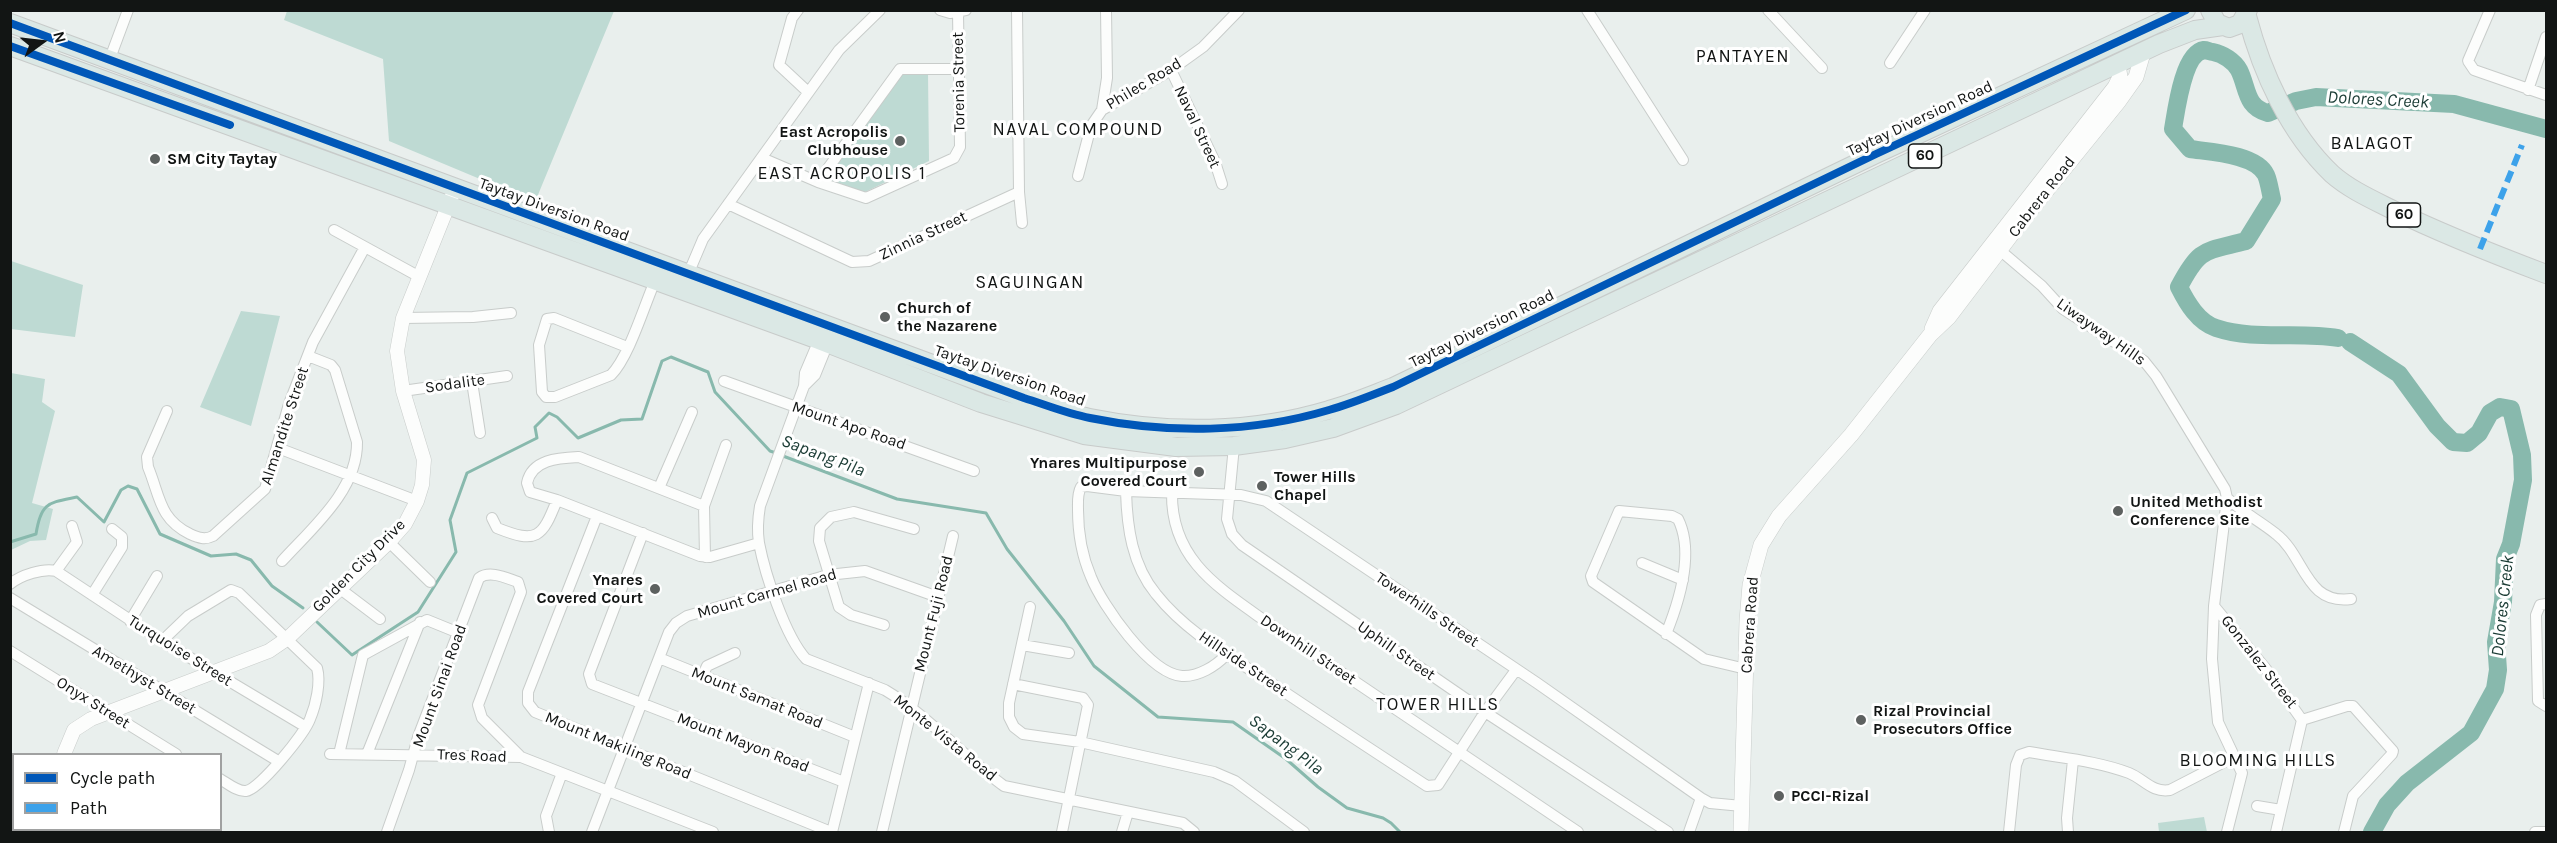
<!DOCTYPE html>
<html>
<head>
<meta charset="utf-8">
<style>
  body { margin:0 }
  #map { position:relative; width:2557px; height:843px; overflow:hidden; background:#e9efed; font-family:Karla,sans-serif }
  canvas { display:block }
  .frame { position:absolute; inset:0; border:12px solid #121514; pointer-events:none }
  .legend { position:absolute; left:12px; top:753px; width:210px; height:78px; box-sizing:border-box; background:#fff; border:2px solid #a0a1a1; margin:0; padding:8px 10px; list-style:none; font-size:18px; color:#121514 }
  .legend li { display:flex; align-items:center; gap:12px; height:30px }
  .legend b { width:30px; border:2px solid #a0a1a1 }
  .north { position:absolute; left:12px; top:12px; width:60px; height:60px; -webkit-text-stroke:4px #fff; paint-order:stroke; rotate:75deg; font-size:16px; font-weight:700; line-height:24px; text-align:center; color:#121514 }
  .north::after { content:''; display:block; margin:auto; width:21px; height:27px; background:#121514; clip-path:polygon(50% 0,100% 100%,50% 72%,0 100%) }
</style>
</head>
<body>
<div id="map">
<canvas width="2557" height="843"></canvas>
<div class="frame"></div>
<ul class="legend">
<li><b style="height:8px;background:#0057b8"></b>Cycle path</li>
<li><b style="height:8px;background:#3da2ea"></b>Path</li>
</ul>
<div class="north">N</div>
</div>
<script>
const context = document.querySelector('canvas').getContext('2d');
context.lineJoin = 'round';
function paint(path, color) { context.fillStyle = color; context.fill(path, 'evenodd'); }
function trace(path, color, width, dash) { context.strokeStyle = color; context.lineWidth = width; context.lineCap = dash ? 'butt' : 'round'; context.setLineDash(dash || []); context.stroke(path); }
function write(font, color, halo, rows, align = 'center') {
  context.font = font + ' Karla,sans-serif'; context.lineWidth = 6; context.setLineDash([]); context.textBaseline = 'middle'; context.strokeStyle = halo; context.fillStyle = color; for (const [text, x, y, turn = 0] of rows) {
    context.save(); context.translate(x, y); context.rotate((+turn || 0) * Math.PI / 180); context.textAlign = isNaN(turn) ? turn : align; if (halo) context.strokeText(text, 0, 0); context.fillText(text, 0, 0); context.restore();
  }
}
paint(new Path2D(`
  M 287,11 L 287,10 L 614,11 L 535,202 L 389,141 L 383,59 L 284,20 Z
  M 900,73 L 928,73 L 929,161 L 861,194 L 825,178 Z
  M 11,261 L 83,285 L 75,337 L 11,329 Z
  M 241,311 L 280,316 L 251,426 L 200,407 Z
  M 11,373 L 45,379 L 42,402 L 55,411 L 32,503 L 53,509 L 46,540 L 30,541 L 11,550 Z
  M 2204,817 L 2207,832 L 2159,832 L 2158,823 Z`), '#bedad3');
trace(new Path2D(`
  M 783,456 L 897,499 L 986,513 L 1007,549 L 1064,621 L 1094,666 L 1158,717 L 1233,722 L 1286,759 L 1318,787 L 1347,808 L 1383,818 L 1391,823 L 1400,832
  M 10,542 L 36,534 C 41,502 48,503 77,497 L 104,522 L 121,490 L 128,486 L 137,489 L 160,534 L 211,556 L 236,554 L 251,560 L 272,586 L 303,608
  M 317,622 L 352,655 L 418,612 L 456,552 L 450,520 L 467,473 L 537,438 L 535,427 L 549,413 L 557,417 L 578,438 L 621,420 L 642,419 L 662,361 L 671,357 L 708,372 L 715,392 L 770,451 L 776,453`), '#88b9ad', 3);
trace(new Path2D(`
  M 2338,338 C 2298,331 2255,341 2216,328 C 2198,322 2187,303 2179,287 C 2200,247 2204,252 2246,241 L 2272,199 C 2270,191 2269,182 2266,175 C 2256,154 2210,152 2190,149 L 2173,129 C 2176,112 2183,53 2204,50 C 2207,50 2210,52 2213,52 C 2223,54 2234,61 2239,70 C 2248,88 2245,107 2268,113 L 2296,101 L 2316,97 L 2454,104 L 2546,129
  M 2350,342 L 2399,374 L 2437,426 L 2453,442 L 2467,443 L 2479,433 L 2490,413 L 2500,407 L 2511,409 L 2522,455 L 2523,480 L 2511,544 L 2505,559 L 2503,602 L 2496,642 L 2498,670 L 2495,689 L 2471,733 L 2407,783 L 2387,805 L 2372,832`), '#88b9ad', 18);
const minor = new Path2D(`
  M 798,10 L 792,18 L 779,65 L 808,92
  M 940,10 L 950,13 L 966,10
  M 1017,10 L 1019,192 L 1022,223
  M 1587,10 L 1683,160
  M 1768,10 L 1822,68
  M 2490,10 L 2468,61 L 2474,70 L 2546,95
  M 109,61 L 128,10
  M 1890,63 L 1925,10
  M 1171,70 L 1215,162 L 1222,184
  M 2528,90 L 2546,37
  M 1102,110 L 1107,78 L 1106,10
  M 762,158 L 818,182 L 866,198 L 954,158 L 960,147 L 958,12
  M 1078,176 L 1091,126 L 1102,110 L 1171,70 L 1203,47 L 1239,10
  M 818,182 L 900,69 L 958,69
  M 728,204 L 852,262 L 869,261 L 1019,192
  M 334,230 L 418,276
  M 1995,246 L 2042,286 L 2063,309 L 2144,361 L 2156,376 L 2225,489 L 2227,498 L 2214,606 L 2212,659 L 2218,722 L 2242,773 L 2227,832
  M 689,272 L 703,239 L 839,50 L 880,10
  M 403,318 L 473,317 L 511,313
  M 819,340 L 805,373 L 804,386 L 760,506 C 758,518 757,530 759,543 C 765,574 785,636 806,659 L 885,690 C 929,716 962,756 1004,786 L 1183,823 L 1194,832
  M 627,347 L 554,318 L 547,319 L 539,345 L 542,392 L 546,397 L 555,397 L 611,375 C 629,357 644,306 655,281
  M 724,381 L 974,471
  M 472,382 L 480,433
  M 804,386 L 815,375 L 828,343
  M 403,391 L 507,376
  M 167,411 L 147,457 L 148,467 C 160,496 159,519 190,534 C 199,538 205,540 213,536 L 265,489 L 289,404 L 313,342 L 365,247
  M 1234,446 L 1227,519 L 1232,534 L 1242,545 L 1485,712 L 1668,832
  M 278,448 L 417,501
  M 659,488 L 692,412
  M 1126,491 C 1127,527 1132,565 1156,594 C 1186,632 1231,657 1271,683 C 1323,718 1375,752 1427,786 L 1438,785 L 1485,712 L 1516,670
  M 1172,493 C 1171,560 1219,588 1268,623 L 1578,832
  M 2227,498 C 2242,512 2260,521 2276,534 C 2305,556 2305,605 2351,599
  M 704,506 L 579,457 C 559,458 532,459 527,483 L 530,492 L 557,500 L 700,556 L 710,557 L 759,543
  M 597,516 L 528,692 L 528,703 L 535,712 L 831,832
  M 492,518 L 497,528 C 537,544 542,538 557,500
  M 643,533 L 589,674 L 592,684 L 844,782
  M 389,542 L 430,582
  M 705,557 L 704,506 L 726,445
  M 282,561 C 311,529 358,490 357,442 L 335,370 L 331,365 L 308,356
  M 1642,563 L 1683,580
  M 56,571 L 77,542 L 72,526
  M 10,584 C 21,575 43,568 56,571 L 162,641 L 306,727
  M 339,588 L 380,619
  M 92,595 L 122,547 L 122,537 L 112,529
  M 10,598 L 278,761
  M 2546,604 L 2540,605 L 2536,615 L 2538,701 L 2546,706
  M 2214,606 L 2266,669 L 2302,720
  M 1030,607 L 1009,703 L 1009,717 L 1014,727 L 1023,734 L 1080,742 L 1214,772 L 1235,781 L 1304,832
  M 130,621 L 157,576
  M 884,625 L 851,615 L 839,607 L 819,541 L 820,528 L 831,517 L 854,512 L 914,529
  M 1666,634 C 1679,602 1695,553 1678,519 L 1672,516 L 1619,511 L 1591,576 L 1593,582 L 1704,659 L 1746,669
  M 162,641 L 188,616 L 231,590 L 239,593 L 317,668 C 321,682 316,705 310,719 C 305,733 260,789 246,791 C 238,792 227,783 220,779
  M 1022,645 L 1069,653
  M 10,651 L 176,754
  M 1226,655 C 1216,666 1198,677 1182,676 C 1150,674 1102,605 1091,577 C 1082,556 1078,532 1078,510 C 1078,502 1077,494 1081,487 L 1087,486 L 1126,491 L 1241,495 L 1266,501 L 1537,683 L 1701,798 L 1710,803 L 1742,806
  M 659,658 L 855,737
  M 702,677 L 707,666 L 735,653
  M 1013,684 L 1083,698 L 1088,705 L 1062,832
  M 2302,720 L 2347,706 L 2353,706 L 2393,751 L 2392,754 L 2353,796 L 2344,832
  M 330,754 L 521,757 L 713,832
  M 339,754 L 363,655 L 427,620 L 459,633
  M 367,754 L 420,622
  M 2257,806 L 2281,810
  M 212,832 L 213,830
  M 387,832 L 409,770 L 418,737 L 479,578 C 490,570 506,578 518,582 L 521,592 L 478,705 L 482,718 L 521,757
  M 549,832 L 546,816 L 562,773
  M 592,832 L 669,632 L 676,623 L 687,616 L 828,575 L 865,571 L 938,597
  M 832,832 L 869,683
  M 882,832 L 953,536
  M 1122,832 L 1128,812
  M 1689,832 L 1701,798
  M 2009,832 L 2016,765 L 2020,755 L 2029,752 C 2062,758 2097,761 2129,773 C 2144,779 2152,793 2170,790 L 2234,757
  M 2068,832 L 2067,818 L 2073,760
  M 2276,832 L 2302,720
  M 2535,832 L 2546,832`);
const tertiary = new Path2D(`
  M 64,754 L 74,730 L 91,719 L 269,651 L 288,638 L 389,542 L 405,524 L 417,501 L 422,485 L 424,460 L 403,391 L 397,351 L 403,318 L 452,196
  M 34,832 L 35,830`);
const secondary = new Path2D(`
  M 1932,329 L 1940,311 L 2115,87 L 2120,77 L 2118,65
  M 1741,832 L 1747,621 L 1750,585 L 1761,545 L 1779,516 L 1851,435 L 1930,335 L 1949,317 L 2021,222 L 2119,101 L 2136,77 L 2143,53`);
const primary = new Path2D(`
  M 2210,10 L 2217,23 L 2229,28 L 2240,24 L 2248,10
  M 2247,16 C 2262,73 2289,133 2332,174 C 2349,189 2371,199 2391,209 C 2442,234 2493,254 2546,274
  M 10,23 L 1024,398 C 1046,405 1068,414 1090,418 C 1169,434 1252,433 1329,410 C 1351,404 1372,395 1393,387 L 1876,154 L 2186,10
  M 10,46 L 819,340 L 981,403 L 1084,435 L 1176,447 L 1234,446 L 1285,439 L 1333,428 L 1396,405 L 2159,44 L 2195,30 L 2223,26`);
trace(minor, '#c8ccca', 12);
trace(tertiary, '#c8ccca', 15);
trace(secondary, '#c8ccca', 16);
trace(primary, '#c8cbca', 20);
trace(minor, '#fcfdfc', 10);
trace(tertiary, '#fcfdfc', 14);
trace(secondary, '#fcfdfc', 15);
trace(primary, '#dbe8e5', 18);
trace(new Path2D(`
  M 2480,249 L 2522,145`), '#3da2ea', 6, [12, 6]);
trace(new Path2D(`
  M 10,23 L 1024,398 C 1046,405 1068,414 1090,418 C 1169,434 1252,433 1329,410 C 1351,404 1372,395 1393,387 L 1876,154 L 2186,10
  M 10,46 L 230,125`), '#0057b8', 8);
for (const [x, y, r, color] of [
  [900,141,6,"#5d6160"],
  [155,159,6,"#5d6160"],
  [885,317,6,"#5d6160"],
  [1199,472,6,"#5d6160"],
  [1262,486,6,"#5d6160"],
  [2118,511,6,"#5d6160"],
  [655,589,6,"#5d6160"],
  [1861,720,6,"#5d6160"],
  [1779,796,6,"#5d6160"]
]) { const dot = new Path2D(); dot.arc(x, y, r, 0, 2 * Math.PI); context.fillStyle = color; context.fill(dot); trace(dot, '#fff', 2); }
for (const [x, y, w] of [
  [1925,156,33],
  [2404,215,33]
]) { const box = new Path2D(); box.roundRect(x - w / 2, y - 12, w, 24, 4.5); context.fillStyle = '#fff'; context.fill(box); trace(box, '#121514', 1.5); }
write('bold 15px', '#121514', null, [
  ["60",1925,156],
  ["60",2404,215]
]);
write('16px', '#121514', '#fff', [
  ["Torenia Street",959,82,-91],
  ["Philec Road",1144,84,-31],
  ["Taytay Diversion Road",1920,119,-25],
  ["Naval Street",1197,127,65],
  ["Cabrera Road",2042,197,-52],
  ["Taytay Diversion Road",554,210,20],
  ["Zinnia Street",923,236,-25],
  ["Taytay Diversion Road",1482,329,-26],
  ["Liwayway Hills",2101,332,35],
  ["Taytay Diversion Road",1010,376,19],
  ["Sodalite",455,384,-8],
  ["Almandite Street",285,426,-72],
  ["Mount Apo Road",849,426,19],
  ["Golden City Drive",359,566,-45],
  ["Mount Carmel Road",767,594,-16],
  ["Towerhills Street",1427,610,34],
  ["Mount Fuji Road",934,614,-76],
  ["Cabrera Road",1750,625,-86],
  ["Downhill Street",1308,650,34],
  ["Turquoise Street",180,651,32],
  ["Uphill Street",1396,651,35],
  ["Gonzalez Street",2259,662,52],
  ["Hillside Street",1243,664,34],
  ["Amethyst Street",144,680,31],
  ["Mount Sinai Road",440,686,-70],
  ["Mount Samat Road",757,698,22],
  ["Onyx Street",93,703,32],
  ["Monte Vista Road",945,738,39],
  ["Mount Mayon Road",743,743,21],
  ["Mount Makiling Road",618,746,22],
  ["Tres Road",472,756,2]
]);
write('bold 16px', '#121514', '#fff', [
  ["East Acropolis",888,132,"right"],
  ["Clubhouse",888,150,"right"],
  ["SM City Taytay",167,159],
  ["Church of",897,308],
  ["the Nazarene",897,326],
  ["Ynares Multipurpose",1187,463,"right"],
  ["Covered Court",1187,481,"right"],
  ["Tower Hills",1274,477],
  ["Chapel",1274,495],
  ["United Methodist",2130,502],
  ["Conference Site",2130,520],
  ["Ynares",643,580,"right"],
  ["Covered Court",643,598,"right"],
  ["Rizal Provincial",1873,711],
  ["Prosecutors Office",1873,729],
  ["PCCI-Rizal",1791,796]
], 'left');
context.letterSpacing = '1.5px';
write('18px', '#121514', '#fff', [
  ["PANTAYEN",1743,57],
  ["NAVAL COMPOUND",1078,130],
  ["BALAGOT",2372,144],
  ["EAST ACROPOLIS 1",842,174],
  ["SAGUINGAN",1030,283],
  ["TOWER HILLS",1438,705],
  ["BLOOMING HILLS",2258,761]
]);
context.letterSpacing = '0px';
write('italic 18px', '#1a3b34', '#fff', [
  ["Dolores Creek",2378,100,3],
  ["Sapang Pila",823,456,21],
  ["Dolores Creek",2503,606,-84],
  ["Sapang Pila",1286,745,37]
]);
</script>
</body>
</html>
